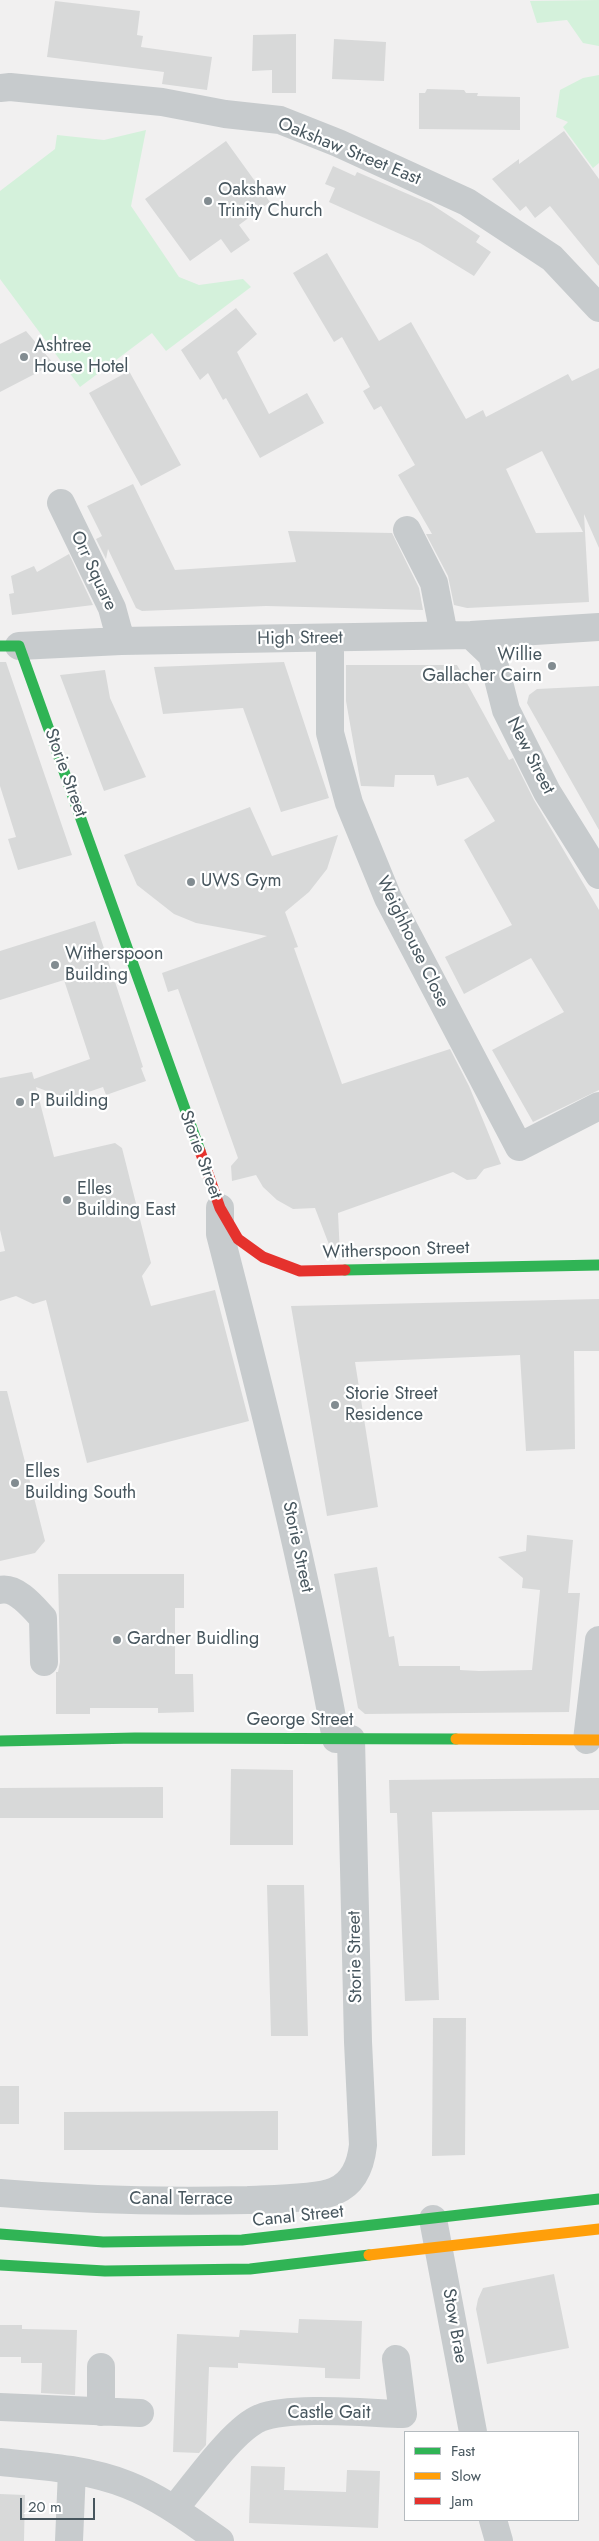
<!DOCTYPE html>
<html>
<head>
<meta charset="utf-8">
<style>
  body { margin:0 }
  #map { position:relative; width:599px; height:2541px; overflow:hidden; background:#f1f0f0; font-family:Jost,sans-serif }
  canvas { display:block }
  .legend { position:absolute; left:404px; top:2431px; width:175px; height:90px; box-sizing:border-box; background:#fff; border:1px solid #b5bbbf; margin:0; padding:6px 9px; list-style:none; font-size:15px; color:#47565e }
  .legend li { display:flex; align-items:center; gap:10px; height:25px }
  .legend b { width:25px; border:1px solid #b5bbbf }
  .scale { position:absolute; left:20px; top:2498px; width:75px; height:22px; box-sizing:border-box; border:2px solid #47565e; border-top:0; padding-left:6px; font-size:15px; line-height:18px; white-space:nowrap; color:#47565e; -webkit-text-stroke:4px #fff; paint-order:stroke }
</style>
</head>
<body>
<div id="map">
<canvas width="599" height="2541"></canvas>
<ul class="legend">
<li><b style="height:6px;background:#30b455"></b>Fast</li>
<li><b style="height:6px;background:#ff9f0a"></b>Slow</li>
<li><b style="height:6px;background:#e5322d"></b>Jam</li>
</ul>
<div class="scale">20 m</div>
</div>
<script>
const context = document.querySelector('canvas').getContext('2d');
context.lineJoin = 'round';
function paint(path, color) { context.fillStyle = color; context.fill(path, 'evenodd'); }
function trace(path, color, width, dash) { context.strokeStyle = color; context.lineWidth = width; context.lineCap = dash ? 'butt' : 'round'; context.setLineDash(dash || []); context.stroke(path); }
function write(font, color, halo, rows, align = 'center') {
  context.font = font + ' Jost,sans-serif'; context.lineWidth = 4.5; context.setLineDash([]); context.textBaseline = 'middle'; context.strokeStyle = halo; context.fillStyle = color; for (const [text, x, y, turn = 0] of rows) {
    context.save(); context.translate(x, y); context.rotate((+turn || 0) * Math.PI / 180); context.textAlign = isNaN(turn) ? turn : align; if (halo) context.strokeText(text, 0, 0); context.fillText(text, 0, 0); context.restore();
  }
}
paint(new Path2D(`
  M 599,0 L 599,46 L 583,43 L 567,20 L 537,23 L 530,1 Z
  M 599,75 L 599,163 L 593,168 L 563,127 L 568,122 L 556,117 L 560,90 L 583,78 Z
  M 146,130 L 131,206 L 179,277 L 199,285 L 243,279 L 251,287 L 166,351 L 152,333 L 80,387 L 0,279 L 0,191 L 55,149 L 57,135 L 104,140 Z`), '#d4f1db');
paint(new Path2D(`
  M 55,1 L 140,11 L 137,35 L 143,36 L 141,47 L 212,57 L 207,90 L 162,84 L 164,72 L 47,57 Z
  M 296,34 L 296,93 L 272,93 L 272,70 L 252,71 L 253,35 Z
  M 334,39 L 386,42 L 384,81 L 332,79 Z
  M 427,89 L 464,90 L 466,93 L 478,93 L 477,96 L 520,97 L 520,130 L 419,129 L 419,93 L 425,93 Z
  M 564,131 L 599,179 L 599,266 L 550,206 L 535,218 L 526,206 L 520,211 L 492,179 L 519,159 L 519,164 Z
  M 226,141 L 270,202 L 239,225 L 250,240 L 231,253 L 221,239 L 190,261 L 145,199 Z
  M 333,166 L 355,176 L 357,172 L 431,204 L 480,236 L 476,242 L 491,252 L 474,276 L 420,243 L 329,202 L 335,188 L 325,184 Z
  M 327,253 L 379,341 L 411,322 L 466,419 L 483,410 L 486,417 L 568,374 L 572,381 L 599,368 L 599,548 L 584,514 L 589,602 L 467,608 L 454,605 L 448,576 L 426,534 L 432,534 L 398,475 L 415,465 L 381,406 L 374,410 L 363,391 L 370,387 L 342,337 L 334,342 L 293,273 ZM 542,451 L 583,532 L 536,533 L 506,469 Z
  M 236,308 L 257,334 L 237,352 L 269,414 L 307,393 L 324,423 L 260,458 L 226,398 L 223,400 L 208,373 L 200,380 L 181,350 Z
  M 26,331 L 54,364 L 0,392 L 0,344 Z
  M 129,371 L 181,465 L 141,486 L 89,393 Z
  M 133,484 L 175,570 L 296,562 L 288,531 L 392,533 L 419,588 L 423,610 L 266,606 L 142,611 L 136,608 L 108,549 L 106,559 L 96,539 L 102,536 L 87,506 Z
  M 69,554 L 93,605 L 12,615 L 9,594 L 14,593 L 11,576 L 34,566 L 37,572 Z
  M 0,662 L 6,662 L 72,855 L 18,870 L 8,839 L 16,837 L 0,786 Z
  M 284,662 L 329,798 L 281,812 L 243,708 L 163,714 L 154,667 Z
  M 346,665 L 457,665 L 509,760 L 513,758 L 534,800 L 599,910 L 599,1090 L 533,1122 L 492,1050 L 564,1012 L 531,958 L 464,994 L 445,957 L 512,925 L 464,840 L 495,821 L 468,777 L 437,786 L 434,775 L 395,775 L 394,787 L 361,786 L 346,701 Z
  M 105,670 L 110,698 L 146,777 L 104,791 L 60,675 Z
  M 599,686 L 599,830 L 527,703 L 529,695 L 537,689 Z
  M 250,807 L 272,856 L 338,835 L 327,869 L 309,892 L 285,912 L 298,947 L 294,948 L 342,1084 L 450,1049 L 469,1086 L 501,1164 L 484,1169 L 476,1179 L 467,1180 L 453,1172 L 338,1213 L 340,1255 L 333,1255 L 315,1208 L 293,1209 L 277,1200 L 263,1187 L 256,1175 L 232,1181 L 231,1166 L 238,1158 L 178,989 L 168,992 L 162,973 L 267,936 L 196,923 L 174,914 L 137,885 L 124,855 Z
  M 95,921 L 143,1067 L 141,1068 L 146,1081 L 106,1095 L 103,1087 L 68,1099 L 36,1087 L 54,1157 L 115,1143 L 122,1148 L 151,1263 L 142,1276 L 151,1306 L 215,1290 L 249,1421 L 87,1463 L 46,1300 L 33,1304 L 16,1296 L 0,1301 L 0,1252 L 5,1251 L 0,1230 L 0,1078 L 32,1072 L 34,1079 L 90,1059 L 64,980 L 0,1000 L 0,951 Z
  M 599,1299 L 599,1351 L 574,1351 L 575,1449 L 526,1451 L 520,1355 L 355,1362 L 378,1507 L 327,1516 L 291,1306 Z
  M 0,1391 L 7,1391 L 45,1541 L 35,1553 L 0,1561 Z
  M 527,1535 L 573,1540 L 568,1593 L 580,1593 L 569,1712 L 365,1714 L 358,1708 L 334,1574 L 377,1567 L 389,1637 L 394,1636 L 399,1666 L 460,1666 L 460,1670 L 479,1671 L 532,1670 L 540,1590 L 522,1588 L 523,1578 L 498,1557 L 526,1551 Z
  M 58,1574 L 184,1574 L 184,1608 L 175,1608 L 175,1674 L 193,1674 L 194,1712 L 158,1713 L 158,1708 L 90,1708 L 90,1714 L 56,1714 L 56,1672 L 58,1672 L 60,1662 Z
  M 231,1769 L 293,1770 L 293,1845 L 230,1845 Z
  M 599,1778 L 599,1810 L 432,1812 L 439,2000 L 405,2001 L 397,1813 L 390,1813 L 389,1780 Z
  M 163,1787 L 163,1818 L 0,1818 L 0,1788 Z
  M 267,1885 L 304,1885 L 308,2036 L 271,2036 Z
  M 433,2018 L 466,2018 L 465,2155 L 432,2156 Z
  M 0,2086 L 19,2086 L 19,2124 L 0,2124 Z
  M 278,2111 L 278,2150 L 64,2150 L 64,2112 Z
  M 554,2274 L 569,2348 L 487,2364 L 476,2309 L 478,2299 L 483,2288 Z
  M 299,2319 L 362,2321 L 360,2379 L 325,2378 L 325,2368 L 238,2363 L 238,2368 L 209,2367 L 206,2445 L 199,2453 L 173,2452 L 177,2334 L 239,2337 L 240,2330 L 298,2333 Z
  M 0,2325 L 22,2325 L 22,2329 L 77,2330 L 75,2395 L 41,2393 L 42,2363 L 21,2363 L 21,2357 L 0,2357 Z
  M 251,2466 L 285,2467 L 284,2490 L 346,2492 L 347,2470 L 380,2471 L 378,2528 L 249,2523 Z
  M 0,2494 L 25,2495 L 24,2541 L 0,2541 Z`), '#d8d9d9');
trace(new Path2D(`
  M 0,88 L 10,87 L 162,102 L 225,114 L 280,120 L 338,143 L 467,202 L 552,258 L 599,308
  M 61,503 L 112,608 L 121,641
  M 407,530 L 434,583 L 444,635
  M 471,635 L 492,655 L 506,710 L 547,792 L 599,875
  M 330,639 L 330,733 L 349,803 L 388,898 L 519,1147 L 599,1106
  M 19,646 L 121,641 L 471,635 L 599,627
  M 220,1208 L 220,1234 C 263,1401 305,1568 336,1739
  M 0,1590 C 16,1586 33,1607 43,1618 L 44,1662
  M 587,1740 L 599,1640
  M 0,2193 C 82,2200 165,2202 248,2200 C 268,2199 318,2199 335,2191 C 354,2183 361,2164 363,2145 L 358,2042 L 351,1739
  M 433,2219 L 473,2432
  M 0,2407 L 140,2413
  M 101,2412 L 101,2367
  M 0,2462 C 42,2466 88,2469 128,2485 C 161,2498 191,2521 220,2541
  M 174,2509 C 194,2486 233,2429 260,2418 C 292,2406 366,2413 403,2414 L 396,2359
  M 493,2520 L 499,2541
  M 69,2541 L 72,2471`), '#c7cbcd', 28);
trace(new Path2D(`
  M 0,646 L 19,646 L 200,1151
  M 345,1270 L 599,1265
  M 0,1741 L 135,1738 L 456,1739
  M 0,2234 L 103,2242 L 242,2240 L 599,2199
  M 0,2265 L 105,2271 L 250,2269 L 369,2255`), '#30b455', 11);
trace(new Path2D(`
  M 456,1739 L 599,1740
  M 369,2255 L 599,2229`), '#ff9f0a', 11);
trace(new Path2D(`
  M 200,1151 L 220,1208 L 238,1239 L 263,1257 L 300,1271 L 345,1270`), '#e5322d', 11);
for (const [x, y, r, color] of [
  [208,201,5,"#828c91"],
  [24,357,5,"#828c91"],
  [552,666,5,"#828c91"],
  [191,882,5,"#828c91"],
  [55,965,5,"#828c91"],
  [20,1102,5,"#828c91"],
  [67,1200,5,"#828c91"],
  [335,1405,5,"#828c91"],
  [15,1483,5,"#828c91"],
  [117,1640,5,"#828c91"]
]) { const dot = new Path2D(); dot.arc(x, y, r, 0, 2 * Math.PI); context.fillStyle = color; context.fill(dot); trace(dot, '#fff', 2); }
write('18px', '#47565e', '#fff', [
  ["Oakshaw Street East",349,152,22],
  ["Orr Square",93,571,65],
  ["High Street",300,639,-1],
  ["New Street",530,756,63],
  ["Storie Street",65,773,70],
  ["Weighhouse Close",412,942,64],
  ["Storie Street",200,1155,70],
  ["Witherspoon Street",396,1251,-2],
  ["Storie Street",297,1547,78],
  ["George Street",300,1721],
  ["Storie Street",356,1957,-91],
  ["Canal Terrace",181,2200],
  ["Canal Street",298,2217,-6],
  ["Stow Brae",454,2326,80],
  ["Castle Gait",329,2414]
]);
write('18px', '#47565e', '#fff', [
  ["Oakshaw",218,191],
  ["Trinity Church",218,212],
  ["Ashtree",34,347],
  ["House Hotel",34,368],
  ["Willie",542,656,"right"],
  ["Gallacher Cairn",542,677,"right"],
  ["UWS Gym",201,882],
  ["Witherspoon",65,955],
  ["Building",65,976],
  ["P Building",30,1102],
  ["Elles",77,1190],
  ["Building East",77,1211],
  ["Storie Street",345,1395],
  ["Residence",345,1416],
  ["Elles",25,1473],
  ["Building South",25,1494],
  ["Gardner Buidling",127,1640]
], 'left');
</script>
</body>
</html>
